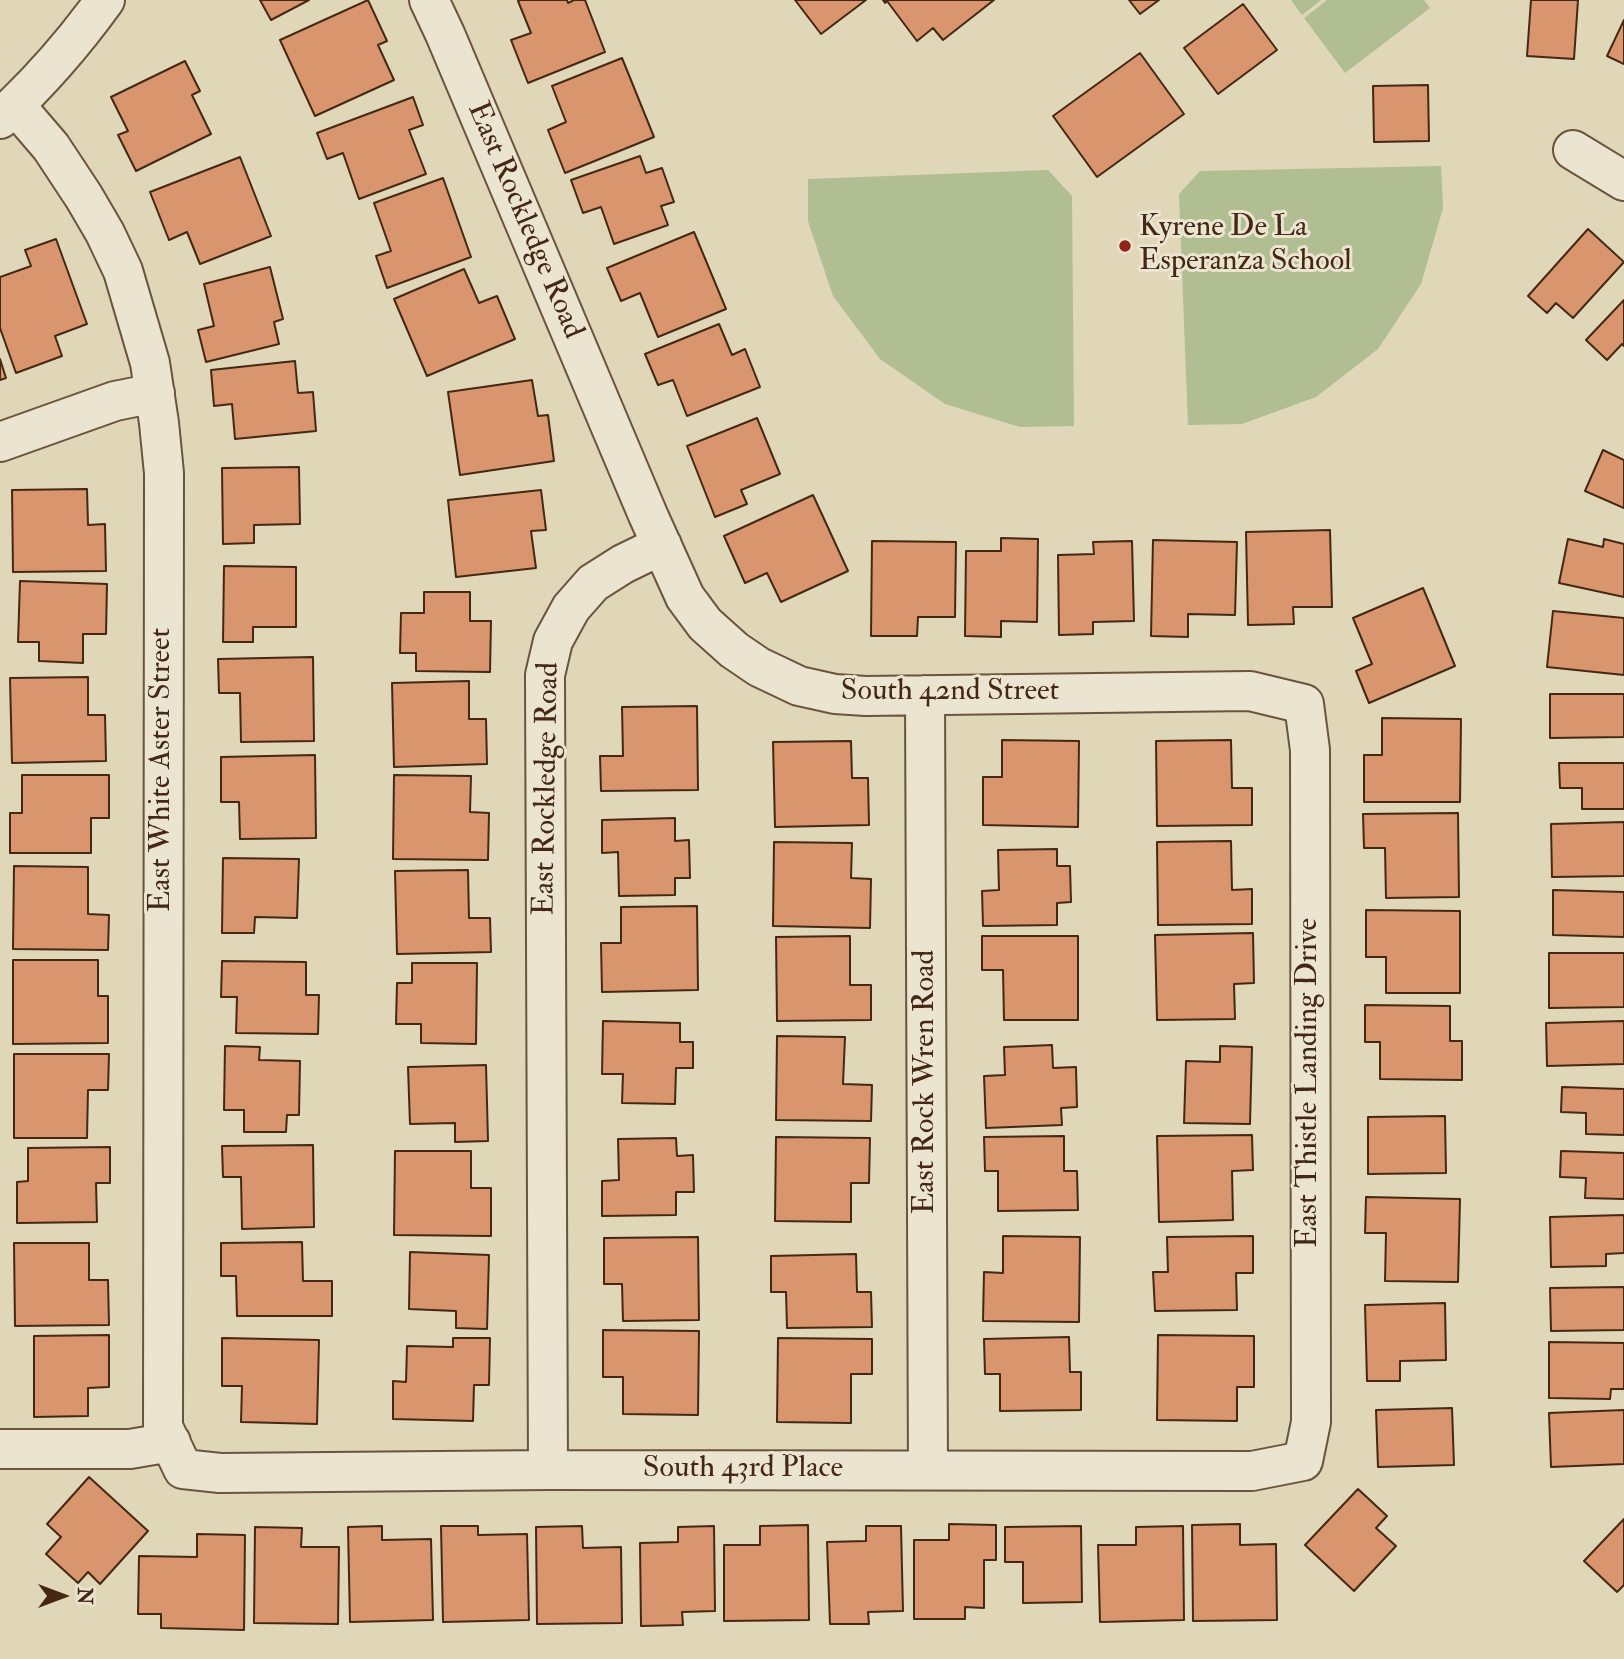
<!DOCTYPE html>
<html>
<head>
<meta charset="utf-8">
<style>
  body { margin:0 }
  #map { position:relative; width:1624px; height:1659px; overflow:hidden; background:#e0d6b8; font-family:"IM FELL Double Pica",serif }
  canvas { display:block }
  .north { position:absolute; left:28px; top:1561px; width:70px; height:70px; -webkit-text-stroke:5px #ebe4d1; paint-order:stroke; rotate:90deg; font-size:19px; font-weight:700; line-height:28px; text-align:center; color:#442813 }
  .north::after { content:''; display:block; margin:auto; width:24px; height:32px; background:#442813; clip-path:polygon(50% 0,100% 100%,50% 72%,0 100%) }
</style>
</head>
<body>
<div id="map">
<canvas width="1624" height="1659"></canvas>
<div class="north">N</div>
</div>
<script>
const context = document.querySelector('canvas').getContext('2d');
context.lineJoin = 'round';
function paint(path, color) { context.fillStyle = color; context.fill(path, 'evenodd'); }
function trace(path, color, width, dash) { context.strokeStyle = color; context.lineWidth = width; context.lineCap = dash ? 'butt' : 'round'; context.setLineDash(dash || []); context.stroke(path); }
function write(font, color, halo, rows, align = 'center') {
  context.font = font + ' "IM FELL Double Pica",serif'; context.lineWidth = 6; context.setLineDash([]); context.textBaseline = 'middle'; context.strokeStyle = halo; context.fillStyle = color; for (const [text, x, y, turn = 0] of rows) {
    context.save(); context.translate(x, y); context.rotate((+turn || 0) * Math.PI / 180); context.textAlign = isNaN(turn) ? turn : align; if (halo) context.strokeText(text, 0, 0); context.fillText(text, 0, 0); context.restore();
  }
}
paint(new Path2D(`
  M 1291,0 L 1321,0 L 1302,15 Z
  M 1327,0 L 1424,0 L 1430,8 L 1345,73 L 1304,18 Z
  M 1441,166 L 1443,208 L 1421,284 L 1378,349 L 1316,397 L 1242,424 L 1188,425 L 1179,194 L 1200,171 Z
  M 1048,170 L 1072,196 L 1074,426 L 1020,427 L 945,404 L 880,359 L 833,296 L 808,221 L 808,179 Z`), '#b0be91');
const building = new Path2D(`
  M 260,0 L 309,0 L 271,20 Z
  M 368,0 L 387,41 L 378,45 L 394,80 L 315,116 L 280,40 Z
  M 520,0 L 567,0 L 568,3 L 574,0 L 585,0 L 605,52 L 528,83 L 511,40 L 531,33 L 518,1 Z
  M 795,0 L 866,0 L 821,34 Z
  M 883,0 L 994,0 L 943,40 L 933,28 L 917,41 L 887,1 L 885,3 Z
  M 1129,0 L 1159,0 L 1140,14 Z
  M 1531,0 L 1578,0 L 1574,59 L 1527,56 Z
  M 1243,4 L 1277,50 L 1218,94 L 1184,48 Z
  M 1624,20 L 1624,64 L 1607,56 Z
  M 1140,53 L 1184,114 L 1097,177 L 1053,116 Z
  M 622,58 L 654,137 L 565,173 L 548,130 L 566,122 L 552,86 Z
  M 185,61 L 200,91 L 192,95 L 211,134 L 136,171 L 118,135 L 128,131 L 111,97 Z
  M 1428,85 L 1429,141 L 1374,142 L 1373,86 Z
  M 413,97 L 423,125 L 409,130 L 426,174 L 359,199 L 343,153 L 327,159 L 317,133 Z
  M 640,156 L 646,173 L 662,168 L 674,202 L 661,206 L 668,225 L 614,244 L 601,207 L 583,213 L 571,180 Z
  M 240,157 L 271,236 L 200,264 L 187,232 L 169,240 L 150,192 Z
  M 443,178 L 471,257 L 387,288 L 376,256 L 391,251 L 374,203 Z
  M 1588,229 L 1624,262 L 1573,318 L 1556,303 L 1547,313 L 1528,296 Z
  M 694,232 L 726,309 L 658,337 L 640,293 L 621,301 L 607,268 Z
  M 56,239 L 87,324 L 55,336 L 62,356 L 16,373 L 0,328 L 0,277 L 31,266 L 25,250 Z
  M 270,267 L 283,319 L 274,322 L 279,344 L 206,362 L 198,330 L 214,326 L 204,284 Z
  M 464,269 L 479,303 L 497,296 L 515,339 L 427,376 L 394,299 Z
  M 1624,300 L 1624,346 L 1622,344 L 1607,360 L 1586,340 Z
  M 719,324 L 732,355 L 745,349 L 760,387 L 687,416 L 673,380 L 658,385 L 645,354 Z
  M 0,359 L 6,378 L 0,380 Z
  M 295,361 L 298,393 L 313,392 L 316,431 L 235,439 L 232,404 L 214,406 L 211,370 Z
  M 532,380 L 538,416 L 548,415 L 554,461 L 460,475 L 448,392 Z
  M 757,418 L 780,474 L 741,490 L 747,504 L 715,517 L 687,446 Z
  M 1603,450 L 1624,460 L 1624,508 L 1585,491 Z
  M 299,467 L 300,524 L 254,525 L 254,543 L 223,544 L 222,468 Z
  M 87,489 L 88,525 L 105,524 L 106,571 L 13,572 L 12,490 Z
  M 541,490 L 546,530 L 531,531 L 536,568 L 456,577 L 448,500 Z
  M 813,495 L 848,571 L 781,602 L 767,573 L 745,583 L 724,536 Z
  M 1330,530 L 1332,607 L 1293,607 L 1294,624 L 1248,625 L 1246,532 Z
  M 1001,538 L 1038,539 L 1037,622 L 1001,621 L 1001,637 L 965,636 L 966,551 L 1001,551 Z
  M 1568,539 L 1603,547 L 1604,539 L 1624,544 L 1624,597 L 1559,583 Z
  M 1153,540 L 1237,542 L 1235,615 L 1188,614 L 1188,637 L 1151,636 Z
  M 872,541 L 956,542 L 955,617 L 918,617 L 917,636 L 871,636 Z
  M 1132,541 L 1134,621 L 1093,622 L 1093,634 L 1059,635 L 1058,555 L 1094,554 L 1093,542 Z
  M 224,566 L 296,567 L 296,627 L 253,627 L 253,642 L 223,642 Z
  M 20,581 L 107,584 L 106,634 L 83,634 L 83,663 L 39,661 L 39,642 L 18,642 Z
  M 1423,588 L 1455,666 L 1369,703 L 1356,671 L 1372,664 L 1353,618 Z
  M 424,592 L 470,592 L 470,621 L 491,621 L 490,672 L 416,671 L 416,653 L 400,653 L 401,613 L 424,613 Z
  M 1553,611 L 1624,618 L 1624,675 L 1547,667 Z
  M 313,657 L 314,741 L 241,742 L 240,693 L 219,693 L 218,659 Z
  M 88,677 L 88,715 L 105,715 L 106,761 L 12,763 L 10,678 Z
  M 469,681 L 469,719 L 486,719 L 487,764 L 394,767 L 392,683 Z
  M 1550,694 L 1624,694 L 1624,737 L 1550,738 Z
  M 697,706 L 698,790 L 601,791 L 600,756 L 623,756 L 622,707 Z
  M 1382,718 L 1461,719 L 1460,802 L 1364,802 L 1364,755 L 1382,755 Z
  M 1002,740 L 1079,741 L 1078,827 L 983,825 L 983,777 L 1002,777 Z
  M 1231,740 L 1232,788 L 1252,788 L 1252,825 L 1157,826 L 1156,741 Z
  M 851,741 L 852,778 L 868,778 L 869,825 L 775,827 L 773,742 Z
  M 315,755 L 316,838 L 240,839 L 239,802 L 221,802 L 221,757 Z
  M 1559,763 L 1624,763 L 1624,809 L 1582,809 L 1582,788 L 1560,788 Z
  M 22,775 L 109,775 L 109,818 L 91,818 L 91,853 L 10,853 L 10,813 L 22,813 Z
  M 394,775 L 471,776 L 470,812 L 489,813 L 488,860 L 393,859 Z
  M 1458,813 L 1459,897 L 1386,898 L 1385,848 L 1364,848 L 1363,814 Z
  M 675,818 L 675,841 L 689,840 L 690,878 L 675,878 L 675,895 L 619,896 L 618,852 L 602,853 L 602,820 Z
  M 1624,822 L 1624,876 L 1552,877 L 1551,824 Z
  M 1231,841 L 1232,890 L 1252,889 L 1252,924 L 1158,925 L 1157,842 Z
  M 774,842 L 852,843 L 851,878 L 871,879 L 870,928 L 773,926 Z
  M 1057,849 L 1057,866 L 1070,866 L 1071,902 L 1057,903 L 1057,925 L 983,926 L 982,891 L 999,890 L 998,850 Z
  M 223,858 L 299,859 L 297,918 L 255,917 L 254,933 L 222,933 Z
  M 14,866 L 88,867 L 88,914 L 109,915 L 108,950 L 13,949 Z
  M 468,870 L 469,918 L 490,918 L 491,952 L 397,954 L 395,871 Z
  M 1553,890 L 1624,892 L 1624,937 L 1553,935 Z
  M 697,906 L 698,990 L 602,992 L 601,943 L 621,943 L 621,907 Z
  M 1366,910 L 1460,911 L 1460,993 L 1386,993 L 1386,957 L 1366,957 Z
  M 1253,933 L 1254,983 L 1234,984 L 1235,1019 L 1157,1020 L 1155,935 Z
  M 850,936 L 850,985 L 871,985 L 871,1020 L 777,1021 L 776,937 Z
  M 982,936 L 1078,936 L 1078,1020 L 1004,1020 L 1003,970 L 982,970 Z
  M 1549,953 L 1624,953 L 1624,1007 L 1549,1008 Z
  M 13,960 L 98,960 L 98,996 L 108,996 L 108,1043 L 13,1044 Z
  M 222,961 L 306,962 L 306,995 L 319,995 L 318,1034 L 236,1033 L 237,997 L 221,997 Z
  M 412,963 L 477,963 L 476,1044 L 421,1043 L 421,1024 L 396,1024 L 397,983 L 412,983 Z
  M 1365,1005 L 1450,1006 L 1450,1041 L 1462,1041 L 1462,1080 L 1380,1079 L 1380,1042 L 1365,1042 Z
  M 603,1021 L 680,1023 L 680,1042 L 693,1042 L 693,1068 L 676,1068 L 675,1104 L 622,1103 L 623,1074 L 602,1074 Z
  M 1624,1021 L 1624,1064 L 1547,1066 L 1546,1023 Z
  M 777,1036 L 845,1037 L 843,1084 L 872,1085 L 871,1121 L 776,1120 Z
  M 1052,1045 L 1053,1068 L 1076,1067 L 1077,1107 L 1061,1108 L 1062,1125 L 986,1128 L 984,1076 L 1005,1075 L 1004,1047 Z
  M 225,1046 L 260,1047 L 259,1060 L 300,1061 L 299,1115 L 287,1115 L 286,1132 L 244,1132 L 244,1110 L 224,1110 Z
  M 1220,1046 L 1252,1047 L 1250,1124 L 1184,1123 L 1186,1061 L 1220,1062 Z
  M 14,1054 L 109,1054 L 108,1090 L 88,1090 L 87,1138 L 14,1138 Z
  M 486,1065 L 488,1141 L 455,1142 L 455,1123 L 410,1124 L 408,1067 Z
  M 1562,1087 L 1624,1089 L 1624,1135 L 1586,1134 L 1586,1113 L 1561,1112 Z
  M 1445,1116 L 1446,1173 L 1368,1174 L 1368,1117 Z
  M 1252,1135 L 1253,1170 L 1232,1171 L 1233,1220 L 1159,1222 L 1157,1136 Z
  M 1064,1136 L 1064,1171 L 1077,1171 L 1078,1210 L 998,1211 L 998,1171 L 985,1171 L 984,1137 Z
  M 776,1137 L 870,1138 L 869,1183 L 851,1183 L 851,1222 L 775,1221 Z
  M 676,1138 L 677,1156 L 693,1155 L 694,1192 L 676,1192 L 676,1215 L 602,1216 L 602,1181 L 619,1180 L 618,1139 Z
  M 313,1145 L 314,1227 L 242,1229 L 241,1177 L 223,1177 L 222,1146 Z
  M 110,1147 L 110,1183 L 96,1183 L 97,1222 L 17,1223 L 17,1182 L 28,1181 L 28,1148 Z
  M 395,1151 L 471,1151 L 471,1188 L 491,1188 L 491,1236 L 394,1235 Z
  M 1561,1151 L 1624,1153 L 1624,1199 L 1585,1198 L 1586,1178 L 1560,1177 Z
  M 1366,1197 L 1460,1199 L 1458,1282 L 1385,1281 L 1386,1233 L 1365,1233 Z
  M 1624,1215 L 1624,1253 L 1606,1254 L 1606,1266 L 1551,1267 L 1550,1217 Z
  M 1003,1236 L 1080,1237 L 1079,1322 L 983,1321 L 984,1272 L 1003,1273 Z
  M 1253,1236 L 1253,1273 L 1236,1273 L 1237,1310 L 1155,1311 L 1153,1272 L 1168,1272 L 1167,1237 Z
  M 698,1237 L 699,1320 L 623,1321 L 622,1284 L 604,1284 L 604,1238 Z
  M 302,1242 L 303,1281 L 332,1281 L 332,1316 L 237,1316 L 236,1276 L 221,1276 L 221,1243 Z
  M 14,1243 L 89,1243 L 89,1280 L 108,1280 L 109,1325 L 15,1326 Z
  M 410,1252 L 489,1255 L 487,1329 L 456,1328 L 456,1311 L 409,1309 Z
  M 856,1254 L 857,1292 L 871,1292 L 872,1327 L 787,1328 L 786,1292 L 771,1292 L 771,1256 Z
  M 1624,1287 L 1624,1330 L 1551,1331 L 1550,1288 Z
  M 1445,1303 L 1446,1360 L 1400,1361 L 1400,1381 L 1367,1381 L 1365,1305 Z
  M 603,1330 L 699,1331 L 698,1415 L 623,1414 L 623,1377 L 603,1377 Z
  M 109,1335 L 109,1387 L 88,1388 L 88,1416 L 34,1417 L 34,1336 Z
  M 1158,1335 L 1254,1336 L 1254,1387 L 1237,1387 L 1237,1421 L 1157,1420 Z
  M 1069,1337 L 1070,1372 L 1081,1372 L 1081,1410 L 1000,1411 L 1000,1374 L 985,1374 L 984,1339 Z
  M 222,1338 L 319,1340 L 317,1424 L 241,1422 L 242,1386 L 222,1386 Z
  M 453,1338 L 490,1338 L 489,1385 L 474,1385 L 473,1421 L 393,1419 L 393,1381 L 406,1382 L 407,1346 L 453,1347 Z
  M 778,1338 L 872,1339 L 872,1374 L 851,1374 L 851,1423 L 777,1422 Z
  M 1549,1342 L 1624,1343 L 1624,1389 L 1611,1389 L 1610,1399 L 1549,1398 Z
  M 1452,1408 L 1454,1465 L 1378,1467 L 1376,1410 Z
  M 1624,1410 L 1624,1464 L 1551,1467 L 1549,1413 Z
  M 89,1477 L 148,1531 L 100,1584 L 88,1572 L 78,1583 L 46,1554 L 61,1537 L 47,1524 Z
  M 1358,1489 L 1387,1516 L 1376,1528 L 1396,1546 L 1354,1591 L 1305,1545 Z
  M 1624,1519 L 1624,1585 L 1617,1592 L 1584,1561 Z
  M 949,1524 L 996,1525 L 996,1560 L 984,1560 L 984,1608 L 965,1607 L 965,1619 L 914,1619 L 914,1540 L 949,1540 Z
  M 1240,1524 L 1240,1545 L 1276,1544 L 1277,1620 L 1193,1621 L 1192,1525 Z
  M 808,1525 L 809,1620 L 724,1621 L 724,1545 L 760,1545 L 760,1526 Z
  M 382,1526 L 382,1540 L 431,1539 L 433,1620 L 350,1622 L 348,1527 Z
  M 441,1526 L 478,1526 L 478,1535 L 527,1534 L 529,1620 L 443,1622 Z
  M 582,1526 L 583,1548 L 621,1547 L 622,1623 L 537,1624 L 536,1527 Z
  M 714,1526 L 715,1611 L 682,1612 L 683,1625 L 641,1626 L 640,1543 L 678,1542 L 678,1527 Z
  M 866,1526 L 901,1526 L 903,1611 L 868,1612 L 869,1624 L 830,1624 L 827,1542 L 866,1541 Z
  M 1081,1526 L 1082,1602 L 1023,1603 L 1023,1562 L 1005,1562 L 1005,1527 Z
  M 1183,1526 L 1184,1620 L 1100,1622 L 1098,1545 L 1136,1545 L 1136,1527 Z
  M 255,1527 L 302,1528 L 301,1547 L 339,1547 L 338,1624 L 254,1623 Z
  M 197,1534 L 245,1535 L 244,1630 L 161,1628 L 161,1614 L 138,1614 L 139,1556 L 197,1557 Z`);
paint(building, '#d9966e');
trace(building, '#442813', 2);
const minor = new Path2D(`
  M 15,105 L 51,147 L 84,197 L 105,233 L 123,271 L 150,363 L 159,423 L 164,473 L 163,1427 L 183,1469 L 220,1473 L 548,1470 L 1252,1471 L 1303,1461 L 1311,1422 L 1310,750 L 1304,704 L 1250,691 L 866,696 L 835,694 L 799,686 L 759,667 L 734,650 L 705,624 L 685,597 L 648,515 L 445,34 L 429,0
  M 0,119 C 39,83 74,43 105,0
  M 1573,150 L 1624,181
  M 0,442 L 115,401 L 155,393
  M 925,695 L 928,1470
  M 0,1449 L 130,1449 L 171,1442
  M 548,1470 L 545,675 L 553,641 L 571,608 L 593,583 L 623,564 L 662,545`);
trace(minor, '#6b543c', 42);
trace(minor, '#ebe4d1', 38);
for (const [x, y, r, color] of [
  [1125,246,7,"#8f2418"]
]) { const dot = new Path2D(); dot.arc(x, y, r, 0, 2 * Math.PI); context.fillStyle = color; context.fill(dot); trace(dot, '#ebe4d1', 2.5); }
write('30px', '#442813', '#ebe4d1', [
  ["East Rockledge Road",524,221,67],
  ["South 42nd Street",950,693],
  ["East White Aster Street",163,770,-90],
  ["East Rockledge Road",548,789,-89],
  ["East Rock Wren Road",927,1082,-90],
  ["East Thistle Landing Drive",1310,1083,-90],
  ["South 43rd Place",743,1470]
]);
write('30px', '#442813', '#ebe4d1', [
  ["Kyrene De La",1139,229],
  ["Esperanza School",1139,263]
], 'left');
</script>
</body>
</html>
